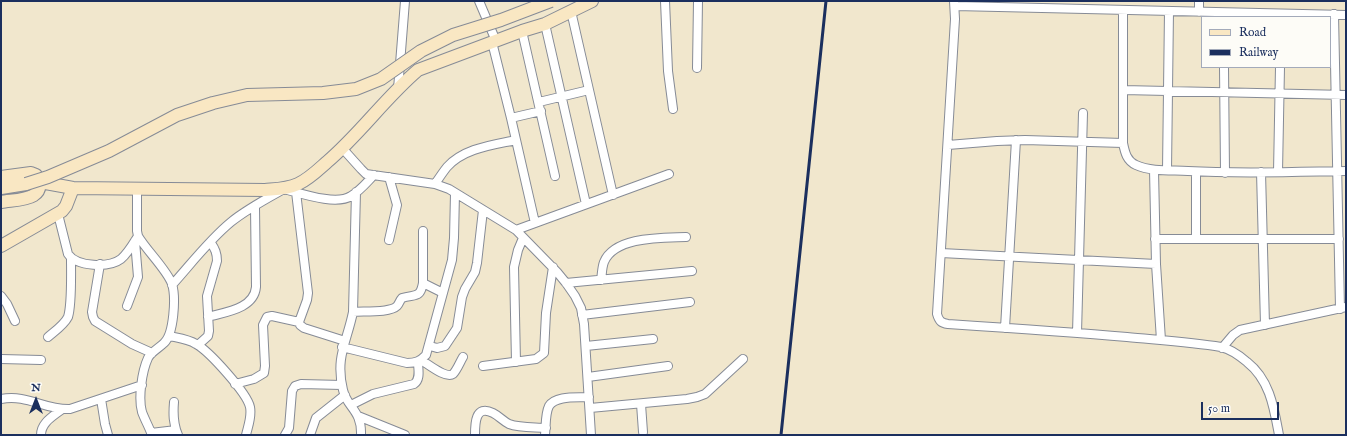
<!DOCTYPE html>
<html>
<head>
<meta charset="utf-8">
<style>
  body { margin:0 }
  #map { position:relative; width:1347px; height:436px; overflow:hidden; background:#f1e7cd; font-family:"IM FELL English",serif }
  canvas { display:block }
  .frame { position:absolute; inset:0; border:2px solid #1b2f5e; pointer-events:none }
  .legend { position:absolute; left:1201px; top:16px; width:130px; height:52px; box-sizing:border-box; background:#fdfcf7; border:1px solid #a3aaba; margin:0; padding:5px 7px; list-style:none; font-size:12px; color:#1b2f5e }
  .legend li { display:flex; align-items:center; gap:8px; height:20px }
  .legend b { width:20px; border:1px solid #a3aaba }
  .north { position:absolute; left:16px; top:380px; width:40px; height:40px; -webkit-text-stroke:3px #fdfcf7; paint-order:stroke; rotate:0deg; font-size:11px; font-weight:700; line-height:16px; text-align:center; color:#1b2f5e }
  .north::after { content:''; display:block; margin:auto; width:14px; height:18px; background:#1b2f5e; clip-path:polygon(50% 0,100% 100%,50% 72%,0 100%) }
  .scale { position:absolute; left:1201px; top:402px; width:78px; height:18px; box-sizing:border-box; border:2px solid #1b2f5e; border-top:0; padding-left:5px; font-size:12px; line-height:14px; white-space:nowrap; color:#1b2f5e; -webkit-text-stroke:3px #fdfcf7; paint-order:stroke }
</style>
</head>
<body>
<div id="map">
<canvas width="1347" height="436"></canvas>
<div class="frame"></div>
<ul class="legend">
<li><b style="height:5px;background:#f9e7c3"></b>Road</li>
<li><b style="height:5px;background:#1b2f5e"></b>Railway</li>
</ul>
<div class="north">N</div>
<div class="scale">50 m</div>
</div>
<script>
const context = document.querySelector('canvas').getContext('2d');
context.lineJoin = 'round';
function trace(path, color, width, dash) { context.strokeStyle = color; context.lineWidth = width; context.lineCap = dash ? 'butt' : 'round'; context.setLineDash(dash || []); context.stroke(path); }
const street = new Path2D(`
  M 479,1 L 496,41
  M 665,1 L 668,71 L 673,109
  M 954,1 L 955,19 L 937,314 C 939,321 941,323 948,324 C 1008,328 1068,332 1127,337 C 1158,340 1191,342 1221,347 C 1230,349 1240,356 1247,362 C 1270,380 1274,408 1279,435
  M 955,6 L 1346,15
  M 1123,10 L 1123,143 C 1125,153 1127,161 1136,165 C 1152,172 1171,170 1188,171 C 1240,174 1293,172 1346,171
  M 571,11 L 613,195
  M 1199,12 L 1199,1
  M 1334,14 L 1340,309
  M 545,24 L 586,204
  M 522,31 L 555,176
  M 492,42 L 511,118 L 535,223
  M 1224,67 L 1225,173
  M 697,68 L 698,1
  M 398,89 L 405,1
  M 1123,90 L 1346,95
  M 539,102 L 589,90
  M 511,118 L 541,111
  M 948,145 L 997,141 L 1025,140 L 1123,143
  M 343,149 L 361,169 L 366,174 L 435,184 L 449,189 L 516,230 L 557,272 L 566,283 L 575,296 L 581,308 L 584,324 L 591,435
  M 1154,170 L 1156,264 L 1161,340
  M 1167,170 L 1169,11
  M 1196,172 L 1196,239
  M 1261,172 L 1265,325
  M 1278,172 L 1280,67
  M 389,177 L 397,205 L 389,240
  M 435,184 C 439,178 443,172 447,167 C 464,148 493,145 516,140
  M 137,188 L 137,231 L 138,236 C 147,251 167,270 172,284 C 176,297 174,334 164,343 C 159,348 151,352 148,358 C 142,371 138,398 142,412 C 145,420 149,427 152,435
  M 296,192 L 308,293 L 307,300 L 299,322 L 300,325 L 304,328 L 345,341
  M 356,192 L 353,312 C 347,342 335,357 343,390 C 347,408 362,410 361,435
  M 58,214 L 68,254 C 77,267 109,268 121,259 C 128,253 133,244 138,236
  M 516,230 L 669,174
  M 1155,239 L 1339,239
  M 941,253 L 1156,264
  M 100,264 L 92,312 L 93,317 L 95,321 L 132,344 L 152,353
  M 601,280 C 602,274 602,267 604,262 C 615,236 663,238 686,237
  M 423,283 L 443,293
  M 566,283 L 692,271
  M 172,285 C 191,264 209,240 231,222 C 247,209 266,199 284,189 C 300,193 336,206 351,196 C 360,191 367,182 374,175
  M 1,296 L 7,304 L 15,321
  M 127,306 L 138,277 L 135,241
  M 353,312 C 363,311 390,313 397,306 C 399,304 400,300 402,298 C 415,294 420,299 423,283 L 423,231
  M 582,315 L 690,302
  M 208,317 C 225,312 254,309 256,287 L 255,207
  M 1005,328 L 1016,140
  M 1077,333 L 1083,113
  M 169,336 C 178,338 188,339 196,344 C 209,351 247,393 250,407 C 252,417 248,426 246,435
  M 48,337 C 55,331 64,325 68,317 C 72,304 71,273 71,259
  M 198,345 L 208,336 L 209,331 L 207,296 L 217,261 C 217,253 215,249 211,243
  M 430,346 L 437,348 L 445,346 L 457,328 L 462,297 L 465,289 L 475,272 L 477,263 L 483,210
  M 586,346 L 653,339
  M 342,347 L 407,363 C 416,363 420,361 426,355 L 452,260 L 454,238 L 455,193
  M 1222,348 L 1233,335 L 1240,330 L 1346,307
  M 1,359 L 41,360
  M 421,360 C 428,364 446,379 453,374 C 457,370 460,362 463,357
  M 516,362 L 514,267 L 518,250 L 523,238
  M 483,366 L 536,359 L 544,353 L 546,313 L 553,267
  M 588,377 L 668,366
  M 235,384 L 254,379 L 264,373 L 265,366 L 263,325 L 267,317 L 272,316 L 299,322
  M 1,399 C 28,394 44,410 70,409 L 142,385
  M 101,399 L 105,424 L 108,435
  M 174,402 C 173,414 173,424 178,435
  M 641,404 L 643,432
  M 351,405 L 373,394 L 414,384 C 421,379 418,369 418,362
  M 590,408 L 687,399 L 697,397 L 705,394 L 743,359
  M 358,416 L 405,435
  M 151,433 L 176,430
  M 41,435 C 41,423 52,417 61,410
  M 285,435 L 289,428 L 292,391 L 295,386 L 301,384 L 342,385
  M 310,435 L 316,418 L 345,395
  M 475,435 C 475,424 475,404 493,413 C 499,416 503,421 509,424 C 520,428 534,427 546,428
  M 545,435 C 546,426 545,414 549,406 C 556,395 578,398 589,397`);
const secondary = new Path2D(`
  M 1,177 L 31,173 L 36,175 C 49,201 18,199 1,202
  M 40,182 L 73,188 L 265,190 C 277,189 287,189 298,184 C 309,179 318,170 327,162 C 360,134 385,98 418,70 L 522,31 L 545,24 L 592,1
  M 1,188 L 26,184
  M 1,246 L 62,211 L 66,206 L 73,188`);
trace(street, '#868b96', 10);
trace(secondary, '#868b96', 14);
trace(street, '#fff', 8);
trace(secondary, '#f9e7c3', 12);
trace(new Path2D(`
  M 781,435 L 826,1`), '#1b2f5e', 3);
const secondaryBridge = new Path2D(`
  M 26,184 L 48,177 L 109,151 L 177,115 L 213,103 L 247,95 L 323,93 L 356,89 L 381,79 L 421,51 L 453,35 L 501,20 L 551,1`);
trace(secondaryBridge, '#868b96', 14, []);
trace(secondaryBridge, '#f9e7c3', 12);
</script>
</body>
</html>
